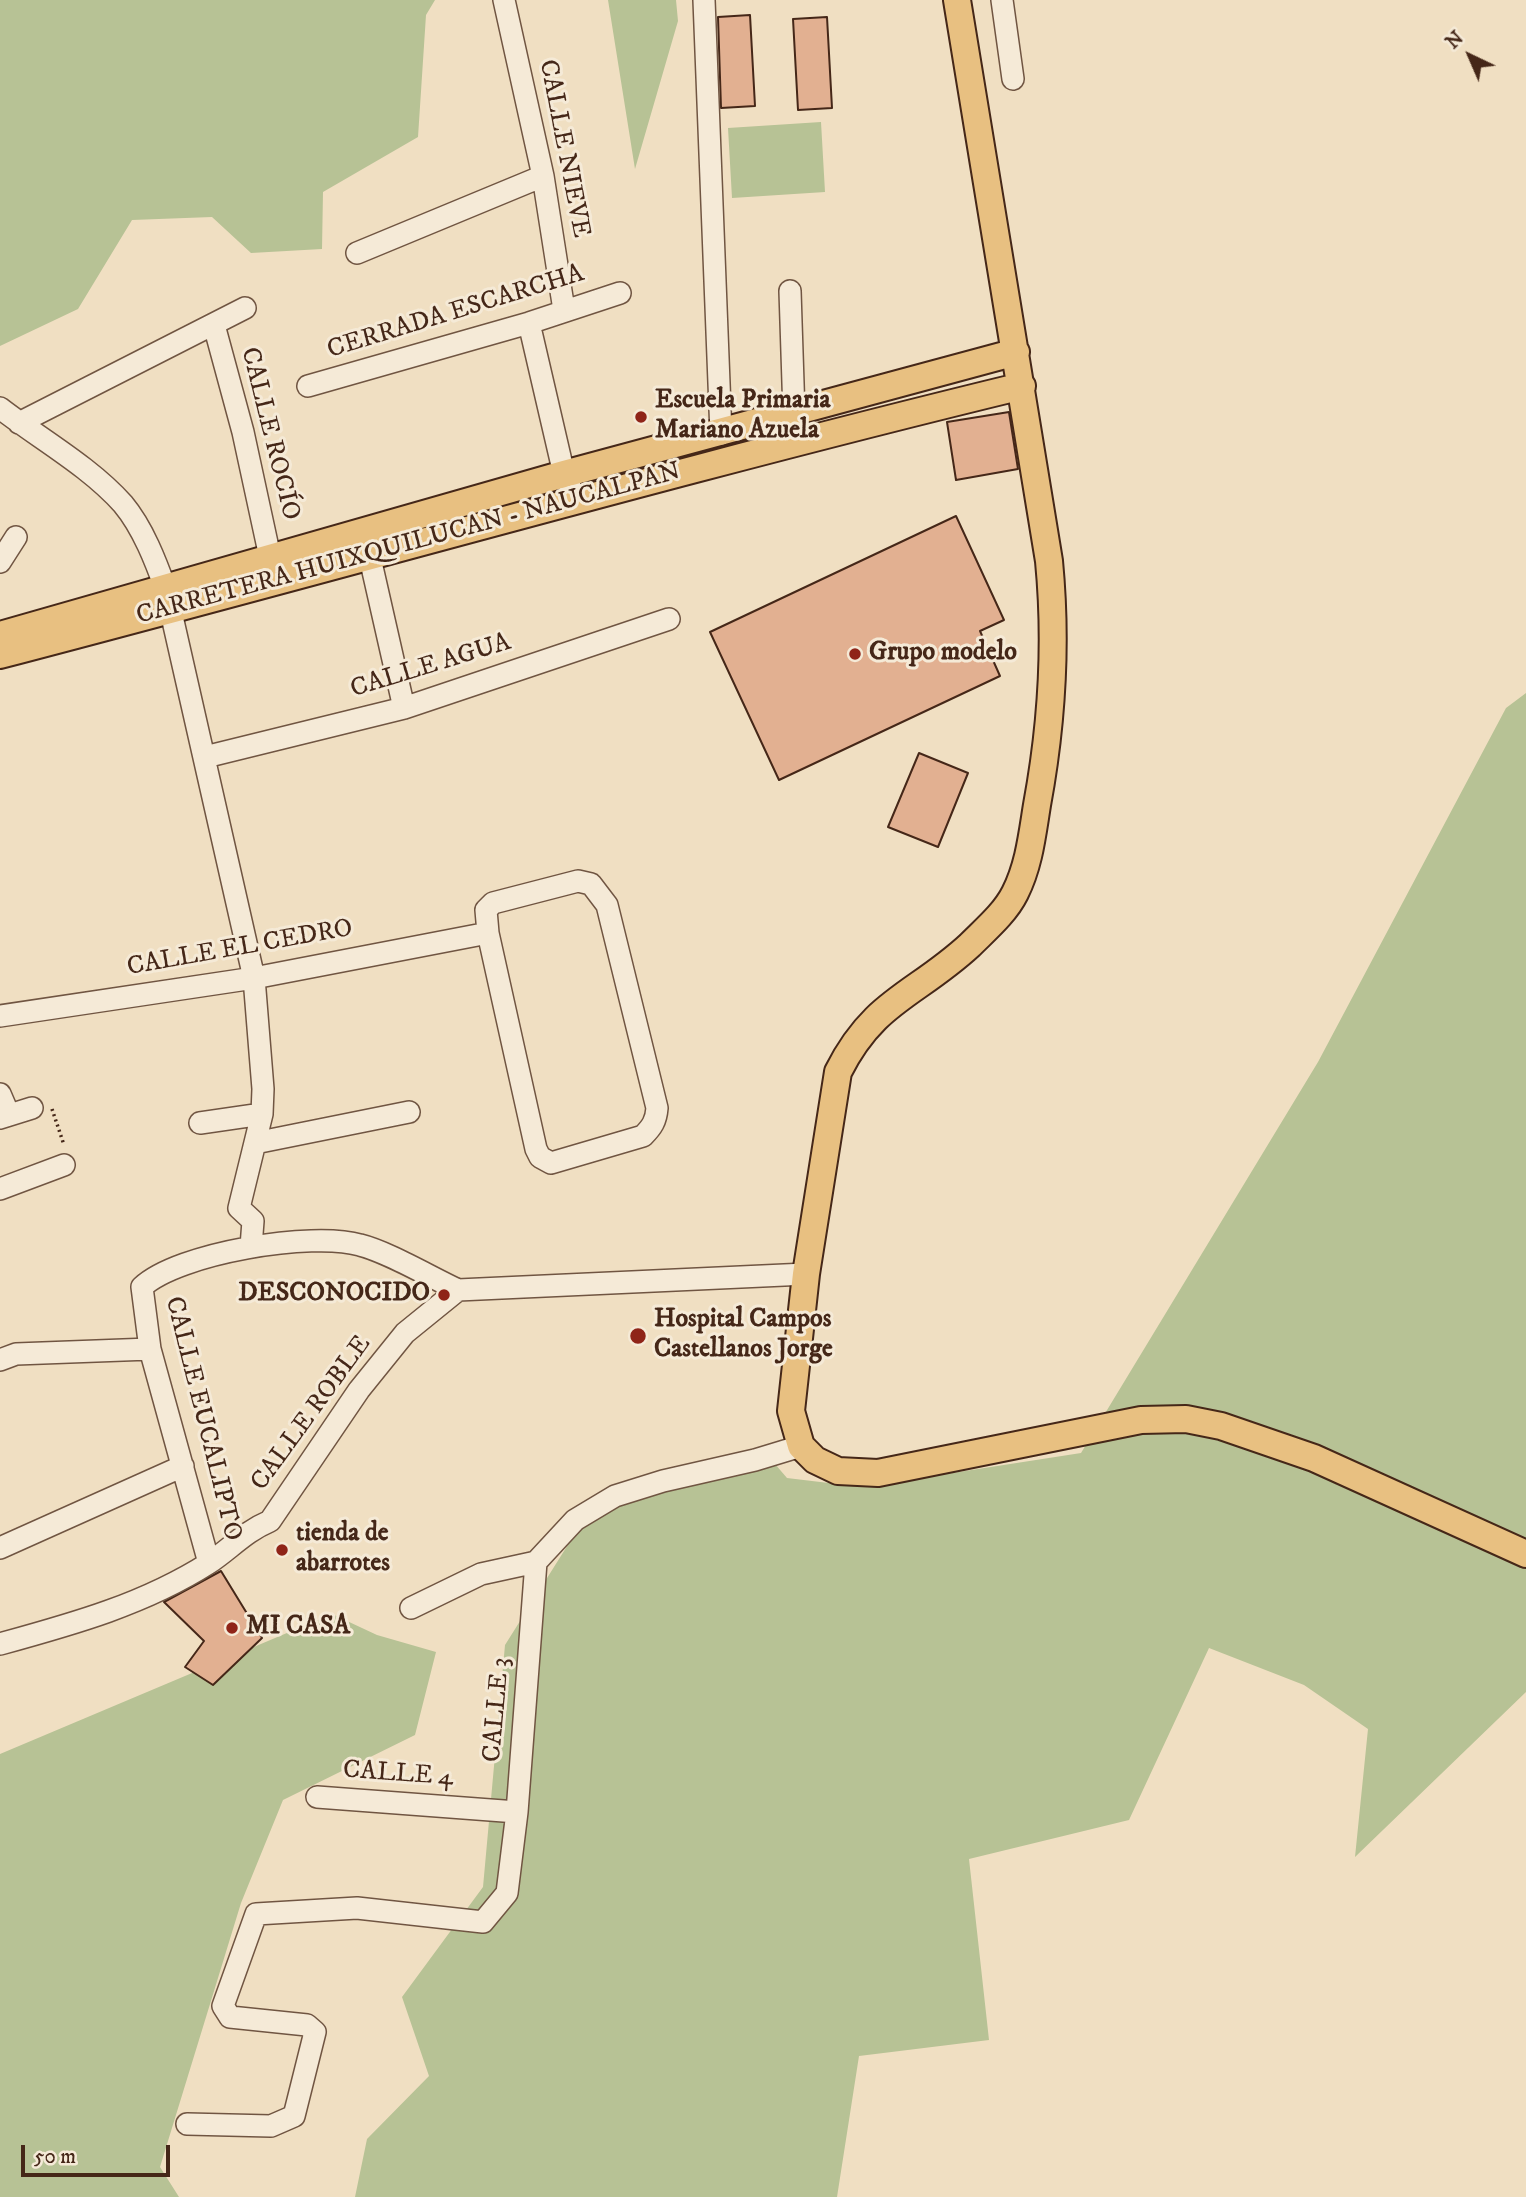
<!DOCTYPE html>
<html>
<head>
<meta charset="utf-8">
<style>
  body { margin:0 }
  #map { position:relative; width:1526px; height:2197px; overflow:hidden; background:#f0dfc2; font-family:"IM FELL DW Pica",serif }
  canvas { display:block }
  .north { position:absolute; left:1435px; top:21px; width:70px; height:70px; -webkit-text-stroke:5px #f5ead7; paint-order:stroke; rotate:316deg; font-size:19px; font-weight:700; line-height:28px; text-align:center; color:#452718 }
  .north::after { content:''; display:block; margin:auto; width:24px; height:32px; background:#452718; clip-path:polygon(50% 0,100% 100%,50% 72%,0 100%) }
  .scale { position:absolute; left:21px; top:2145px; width:149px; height:32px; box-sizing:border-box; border:4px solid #452718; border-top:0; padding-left:9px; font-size:21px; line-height:24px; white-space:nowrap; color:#452718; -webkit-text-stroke:5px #f5ead7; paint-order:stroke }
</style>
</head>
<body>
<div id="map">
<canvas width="1526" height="2197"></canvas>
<div class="north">N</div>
<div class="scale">50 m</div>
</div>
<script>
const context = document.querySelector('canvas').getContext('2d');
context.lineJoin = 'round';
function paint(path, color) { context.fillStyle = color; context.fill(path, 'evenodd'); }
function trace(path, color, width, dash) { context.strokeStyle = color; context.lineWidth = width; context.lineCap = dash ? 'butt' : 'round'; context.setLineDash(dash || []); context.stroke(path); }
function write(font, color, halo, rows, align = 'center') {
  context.font = font + ' "IM FELL DW Pica",serif'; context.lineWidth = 6; context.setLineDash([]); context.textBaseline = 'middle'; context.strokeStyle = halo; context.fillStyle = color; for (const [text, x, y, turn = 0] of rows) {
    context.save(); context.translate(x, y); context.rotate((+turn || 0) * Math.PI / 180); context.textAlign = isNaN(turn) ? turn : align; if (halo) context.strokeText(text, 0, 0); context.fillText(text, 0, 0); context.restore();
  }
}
paint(new Path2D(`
  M 0,0 L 435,0 L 426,15 L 418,137 L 323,192 L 322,249 L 251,253 L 212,217 L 132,220 L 78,309 L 0,346 Z
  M 608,0 L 676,0 L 678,21 L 635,169 Z
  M 821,122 L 825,192 L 732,198 L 728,128 Z
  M 1526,693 L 1526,1692 L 1355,1857 L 1368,1729 L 1304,1685 L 1209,1648 L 1129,1820 L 969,1859 L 989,2040 L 859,2056 L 837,2197 L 355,2197 L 367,2139 L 429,2076 L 402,1997 L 483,1887 L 505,1645 L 586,1516 L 763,1450 L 787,1478 L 862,1487 L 1081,1453 L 1318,1062 L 1506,708 Z
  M 332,1614 L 377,1635 L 436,1652 L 415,1735 L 283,1800 L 241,1903 L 160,2167 L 179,2197 L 0,2197 L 0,1754 Z`), '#b7c295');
const building = new Path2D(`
  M 750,15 L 755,106 L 721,108 L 718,17 Z
  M 827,17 L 832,108 L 798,110 L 793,19 Z
  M 1009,412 L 1018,469 L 956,480 L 947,422 Z
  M 956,516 L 1004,620 L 980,631 L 1000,676 L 779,780 L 710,632 Z
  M 919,753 L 968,773 L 938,847 L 888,827 Z
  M 221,1571 L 262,1638 L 213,1685 L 185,1667 L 204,1641 L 164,1602 Z`);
paint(building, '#e2b091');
trace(building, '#452718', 2);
const minor = new Path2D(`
  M 504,0 L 543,176 L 564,310
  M 704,0 L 721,434
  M 1002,0 L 1013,79
  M 357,253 L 543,176
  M 790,291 L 794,414
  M 529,323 L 564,474 L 576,499
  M 214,325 L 243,432 L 270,557
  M 308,386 L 529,323 L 620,293
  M 0,408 C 40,439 89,466 123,504 C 143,528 156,562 166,590 L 254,978 L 263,1089 L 262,1114 L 239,1208 L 253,1221 L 251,1247
  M 19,423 L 245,308
  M 370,558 L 404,708
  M 0,562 L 16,537
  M 205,757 L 404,708 L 669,619
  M 578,881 L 591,884 L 607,905 L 657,1108 C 656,1121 652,1127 643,1136 L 551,1163 L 540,1157 L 536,1149 L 488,933 L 486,910 L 493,903 Z
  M 0,1016 L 254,978 L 488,933
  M 0,1094 L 9,1115
  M 0,1118 L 32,1108
  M 200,1123 L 262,1114
  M 255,1143 L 409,1112
  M 0,1189 L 64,1165
  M 0,1360 L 16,1354 L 150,1349
  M 0,1548 L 183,1466
  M 209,1563 L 150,1349 L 142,1287 C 178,1253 313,1231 360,1245 C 388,1252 430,1277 458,1290
  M 411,1608 L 481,1574 L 536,1562
  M 0,1644 C 73,1624 145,1604 209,1563 C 230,1549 246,1531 270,1521 L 359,1390 L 405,1333 L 458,1290 L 806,1274
  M 317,1797 L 517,1812
  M 187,2124 L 271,2126 L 294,2116 L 315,2032 L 307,2025 L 230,2017 L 223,2006 L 256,1914 L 357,1908 L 483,1922 L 507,1893 L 517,1812 L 536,1562 L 575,1520 L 615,1496 L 663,1481 L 755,1460 L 801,1446`);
const major = new Path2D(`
  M 957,0 L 1049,561 C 1057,644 1052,724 1037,805 C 1032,836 1029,865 1015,893 C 1005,913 986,929 970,945 C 916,995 874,1000 838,1072 L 806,1274 L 791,1411 L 801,1446 L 815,1460 L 838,1471 L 878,1473 L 1141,1420 L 1186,1419 L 1221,1426 L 1314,1458 L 1526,1554
  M 0,635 L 564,474 L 1016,352
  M 0,655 C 341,566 680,469 1022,386`);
trace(minor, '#705542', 24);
trace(major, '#452718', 30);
trace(new Path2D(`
  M 52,1109 L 64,1145`), '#452718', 3.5, [2, 3.5]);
trace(minor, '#f5ead7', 21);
trace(major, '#e8c081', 26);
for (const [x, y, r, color] of [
  [641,417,7,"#8f2418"],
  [855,654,7,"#8f2418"],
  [444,1295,7,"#8f2418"],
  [638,1336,9,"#8f2418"],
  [282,1550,7,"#8f2418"],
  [232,1628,7,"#8f2418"]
]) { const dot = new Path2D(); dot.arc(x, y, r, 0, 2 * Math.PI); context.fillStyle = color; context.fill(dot); trace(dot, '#f5ead7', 2.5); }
write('26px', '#452718', '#f5ead7', [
  ["CALLE NIEVE",563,149,79],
  ["CERRADA ESCARCHA",456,313,-17],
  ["CALLE ROCÍO",269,434,76],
  ["CARRETERA HUIXQUILUCAN - NAUCALPAN",409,545,-15],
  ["CALLE AGUA",431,667,-17],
  ["CALLE EL CEDRO",240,949,-10],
  ["CALLE ROBLE",312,1414,-54],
  ["CALLE EUCALIPTO",202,1419,76],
  ["CALLE 3",498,1710,-85],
  ["CALLE 4",398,1775,4]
]);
write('bold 26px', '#452718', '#f5ead7', [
  ["Escuela Primaria",655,402],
  ["Mariano Azuela",655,432],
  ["Grupo modelo",869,654],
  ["DESCONOCIDO",430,1295,"right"],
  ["Hospital Campos",654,1321],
  ["Castellanos Jorge",654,1351],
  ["tienda de",296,1535],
  ["abarrotes",296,1565],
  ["MI CASA",246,1628]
], 'left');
</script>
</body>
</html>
